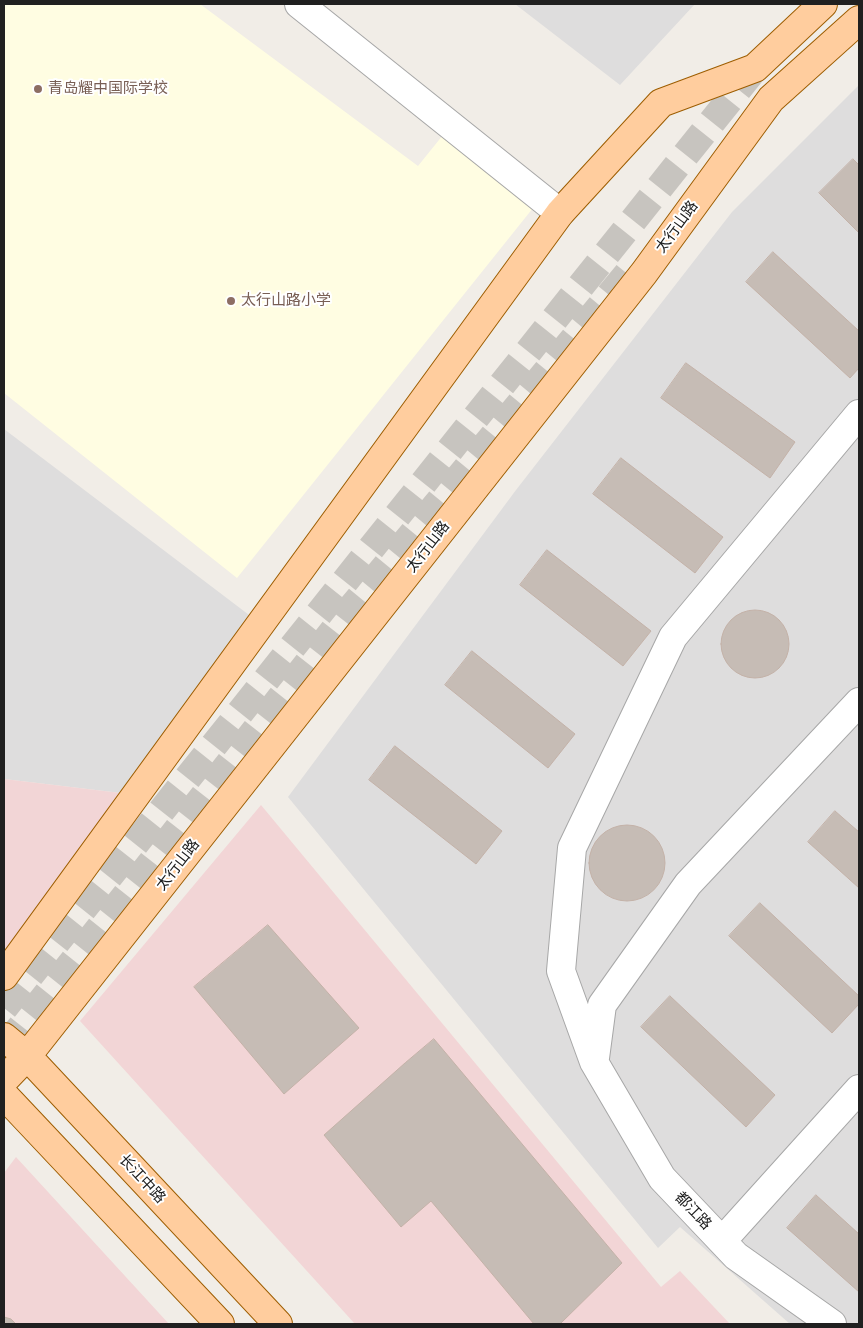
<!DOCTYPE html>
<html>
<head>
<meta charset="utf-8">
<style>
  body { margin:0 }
  #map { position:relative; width:863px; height:1328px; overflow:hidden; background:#f1ede7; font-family:"PT Sans Narrow",sans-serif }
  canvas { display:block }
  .frame { position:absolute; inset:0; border:5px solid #202020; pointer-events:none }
</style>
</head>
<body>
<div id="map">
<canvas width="863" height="1328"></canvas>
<div class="frame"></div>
</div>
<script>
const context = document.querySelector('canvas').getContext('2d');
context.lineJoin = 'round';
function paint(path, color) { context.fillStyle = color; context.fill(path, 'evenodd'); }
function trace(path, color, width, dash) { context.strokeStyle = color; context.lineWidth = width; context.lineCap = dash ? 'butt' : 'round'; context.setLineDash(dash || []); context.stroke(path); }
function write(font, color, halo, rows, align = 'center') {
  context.font = font + ' "PT Sans Narrow","Noto Sans SC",sans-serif'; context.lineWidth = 4; context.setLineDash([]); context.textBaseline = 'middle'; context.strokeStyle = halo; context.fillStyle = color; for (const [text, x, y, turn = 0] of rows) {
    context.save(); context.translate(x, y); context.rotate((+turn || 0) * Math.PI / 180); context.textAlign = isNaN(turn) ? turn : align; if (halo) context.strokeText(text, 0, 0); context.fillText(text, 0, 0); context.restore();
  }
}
paint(new Path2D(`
  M 515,4 L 695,4 L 620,85 Z
  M 859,85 L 859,1324 L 790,1324 L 680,1227 L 658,1248 L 288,797 L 516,490 L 732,212 Z
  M 4,429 L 257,621 L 129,794 L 4,779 Z`), '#dedddd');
paint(new Path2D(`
  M 4,779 L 129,794 L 4,961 Z
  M 261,805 L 661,1287 L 680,1271 L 730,1324 L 355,1324 L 80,1021 Z
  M 16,1157 L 169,1324 L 4,1324 L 4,1173 Z`), '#f2d5d6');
paint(new Path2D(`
  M 4,4 L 200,4 L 418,166 L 443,135 L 533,208 L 237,578 L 4,393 Z`), '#fffde2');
const building = new Path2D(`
  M 853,159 L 859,165 L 859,233 L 819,193 Z
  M 773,252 L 859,331 L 859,368 L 850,378 L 746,282 Z
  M 686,363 L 795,442 L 770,478 L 661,398 Z
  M 621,458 L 723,537 L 695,573 L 593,494 Z
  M 547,550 L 651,631 L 623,666 L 520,585 Z
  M721 644a34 34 0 1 1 68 0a34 34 0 1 1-68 0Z
  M 472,651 L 575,734 L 548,768 L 445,685 Z
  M 395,746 L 502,831 L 476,864 L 369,780 Z
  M 835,811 L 859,832 L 859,888 L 808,842 Z
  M589 863a38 38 0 1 1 76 0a38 38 0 1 1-76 0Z
  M 760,903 L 859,996 L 859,1004 L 832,1033 L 729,936 Z
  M 268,925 L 359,1028 L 284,1094 L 194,987 Z
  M 670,996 L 775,1095 L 746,1127 L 641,1027 Z
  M 434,1039 L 622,1263 L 560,1324 L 534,1324 L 431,1201 L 401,1227 L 324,1135 L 405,1063 Z
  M 816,1195 L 859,1234 L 859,1292 L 787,1228 Z
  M 4,1317 L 11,1319 L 16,1324 L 4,1324 Z`);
paint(building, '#c6bcb5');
trace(building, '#c4b2a8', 1);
trace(new Path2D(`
  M 4,1008 L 755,68
  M 4,1048 L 126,895 L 352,607 L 633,267`), '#c7c4bf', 28, [28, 14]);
const minor = new Path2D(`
  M 299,4 L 560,213
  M 595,1058 L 602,1005 L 688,884 L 859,702
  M 722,1241 L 859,1089
  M 832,1324 L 736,1256 L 662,1178 L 594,1062 L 561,971 L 572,848 L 673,637 L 859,414`);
const major = new Path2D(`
  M 4,976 L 560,213 L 661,103 L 755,68 L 823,4
  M 4,1037 L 27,1056 L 278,1324
  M 4,1080 L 27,1056 L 644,273 L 771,99 L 859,20
  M 4,1095 L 220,1324`);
trace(minor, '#a7a7a7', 30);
trace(major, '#9d5d00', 30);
trace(minor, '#fff', 28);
trace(major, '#ffcd9e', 28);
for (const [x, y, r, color] of [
  [38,89,5,"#8d6e63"],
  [231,301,5,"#8d6e63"]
]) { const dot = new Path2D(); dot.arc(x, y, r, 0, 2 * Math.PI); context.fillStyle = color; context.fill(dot); trace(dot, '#fff', 2); }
write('15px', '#785e54', '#fff', [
  ["青岛耀中国际学校",48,89],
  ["太行山路小学",241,301]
], 'left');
write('15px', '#202020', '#fff', [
  ["太行山路",677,227,-54],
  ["太行山路",428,547,-52],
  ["太行山路",178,865,-52],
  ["长江中路",142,1179,47],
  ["都江路",693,1211,46]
]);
</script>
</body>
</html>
